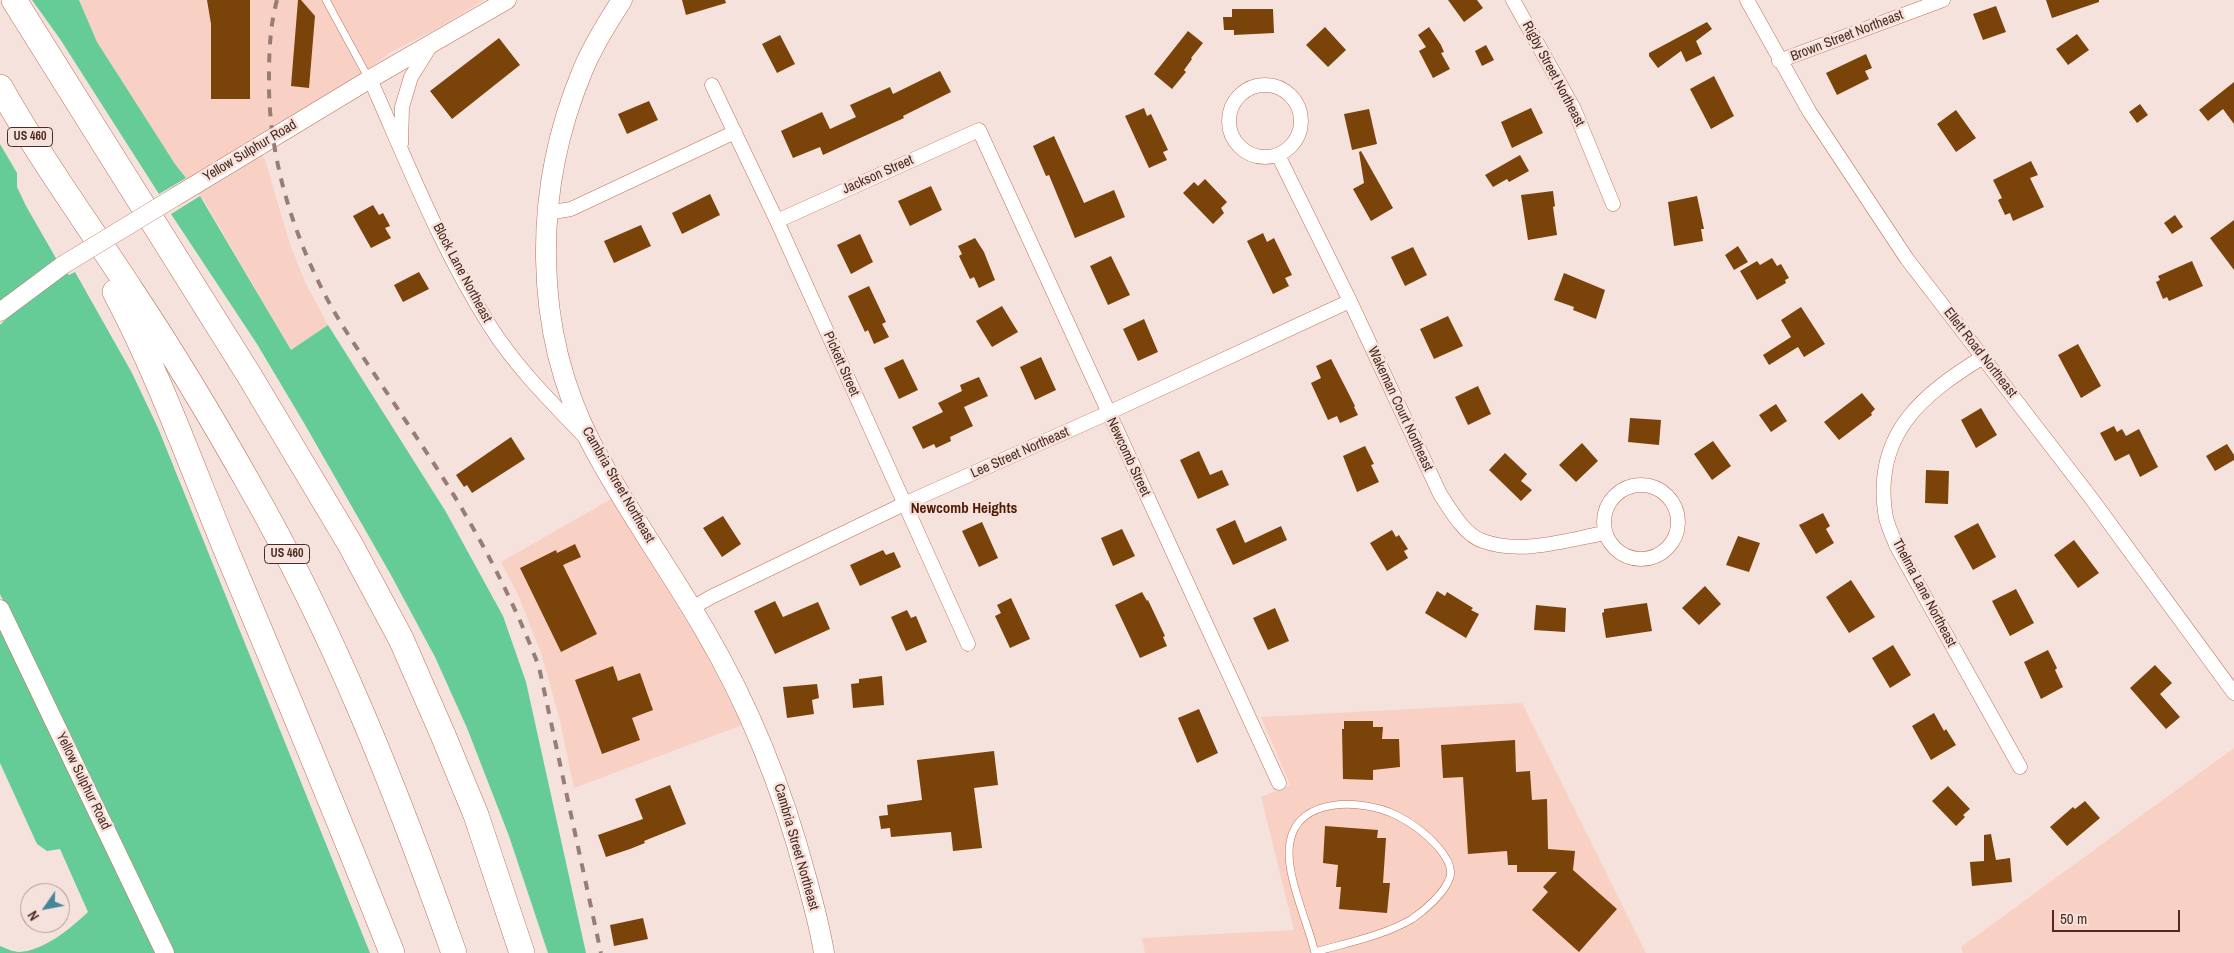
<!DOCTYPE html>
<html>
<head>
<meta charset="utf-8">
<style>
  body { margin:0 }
  #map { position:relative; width:2234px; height:953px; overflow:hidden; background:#f5e2dc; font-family:"Archivo Narrow",sans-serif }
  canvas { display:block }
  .north { position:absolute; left:20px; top:883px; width:50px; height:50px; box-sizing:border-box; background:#f5e2dc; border:1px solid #b29991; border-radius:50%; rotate:237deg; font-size:14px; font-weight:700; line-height:20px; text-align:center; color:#4d2b20 }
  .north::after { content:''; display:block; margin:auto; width:18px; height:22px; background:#458699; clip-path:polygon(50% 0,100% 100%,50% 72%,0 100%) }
  .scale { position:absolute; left:2052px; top:910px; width:128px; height:22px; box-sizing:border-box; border:2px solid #4d2b20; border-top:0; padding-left:6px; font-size:15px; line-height:18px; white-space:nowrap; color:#4d2b20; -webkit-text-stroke:4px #f5e2dc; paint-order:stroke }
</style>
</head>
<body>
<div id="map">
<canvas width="2234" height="953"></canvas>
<div class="north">N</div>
<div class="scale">50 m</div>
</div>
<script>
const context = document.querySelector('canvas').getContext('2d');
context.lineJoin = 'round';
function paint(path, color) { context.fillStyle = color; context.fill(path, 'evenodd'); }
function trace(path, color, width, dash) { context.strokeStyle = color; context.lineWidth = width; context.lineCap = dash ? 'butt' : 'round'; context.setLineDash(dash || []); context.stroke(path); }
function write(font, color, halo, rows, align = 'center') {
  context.font = font + ' "Archivo Narrow",sans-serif'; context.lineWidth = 5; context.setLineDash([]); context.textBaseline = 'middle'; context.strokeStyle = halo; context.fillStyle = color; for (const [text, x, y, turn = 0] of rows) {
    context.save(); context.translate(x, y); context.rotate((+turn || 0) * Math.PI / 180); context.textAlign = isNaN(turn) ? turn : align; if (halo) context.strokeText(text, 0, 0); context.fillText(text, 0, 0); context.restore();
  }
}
paint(new Path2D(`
  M 79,0 L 484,0 L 442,26 L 391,52 L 354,80 L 255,137 L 266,163 L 290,244 L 305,282 L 328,325 L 291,350 L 205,202 L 175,164 L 97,42 Z
  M 611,499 L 702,646 L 742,725 L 574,788 L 560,721 L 541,653 L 519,597 L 501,562 Z
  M 1522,703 L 1646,953 L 1145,953 L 1142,938 L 1294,930 L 1261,797 L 1290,785 L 1261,717 Z
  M 2234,748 L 2234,953 L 1963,953 L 1961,947 Z`), '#f8d1c4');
paint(new Path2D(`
  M 32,0 L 79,0 L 97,42 L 175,164 L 186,178 L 159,194 L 60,39 Z
  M 0,144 L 17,173 L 17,187 L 26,206 L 57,260 L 0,303 Z
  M 200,196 L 291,350 L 328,325 L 446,512 L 503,616 L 526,682 L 586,953 L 548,953 L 509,836 L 467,728 L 435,657 L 391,575 L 304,423 L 257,344 L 171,214 Z
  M 75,272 L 132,373 L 158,428 L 370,953 L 172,953 L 0,594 L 0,325 L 13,312 L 67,273 L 69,275 Z
  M 0,628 L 159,953 L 0,953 L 0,946 C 5,948 13,952 19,952 C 44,951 71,928 88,912 L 60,849 L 47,851 L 37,844 L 0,763 Z`), '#65cc98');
paint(new Path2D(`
  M 207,0 L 250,0 L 250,99 L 211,99 L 211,24 Z
  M 298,0 L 301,0 L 315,16 L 309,88 L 291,86 Z
  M 682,0 L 725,0 L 726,3 L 686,15 Z
  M 1448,0 L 1477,0 L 1483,8 L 1464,22 Z
  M 2046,0 L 2099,0 L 2099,2 L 2052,18 Z
  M 1996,6 L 2006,32 L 1983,40 L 1973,14 Z
  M 1232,9 L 1273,9 L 1274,33 L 1234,35 L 1234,30 L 1224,30 L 1223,17 L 1232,17 Z
  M 1707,22 L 1712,29 L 1696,41 L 1702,54 L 1686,62 L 1681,51 L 1658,68 L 1649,56 L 1649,53 Z
  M 1325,27 L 1346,50 L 1328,67 L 1306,45 Z
  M 1429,27 L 1441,45 L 1444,52 L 1441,53 L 1450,69 L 1433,78 L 1419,51 L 1426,47 L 1418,35 Z
  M 1188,31 L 1203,43 L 1191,58 L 1192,59 L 1184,70 L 1186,72 L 1172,89 L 1154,74 Z
  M 2077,34 L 2089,50 L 2068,65 L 2056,49 Z
  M 780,35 L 795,64 L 777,73 L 762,44 Z
  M 499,38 L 520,65 L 452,119 L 430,91 Z
  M 1486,45 L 1494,60 L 1482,66 L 1475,51 Z
  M 1866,54 L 1872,68 L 1865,71 L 1869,79 L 1837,95 L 1826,73 Z
  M 940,71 L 951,92 L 903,116 L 904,118 L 823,155 L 820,147 L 793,158 L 781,131 L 785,129 L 822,112 L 830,129 L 856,117 L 850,105 L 890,87 L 893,94 Z
  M 1714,76 L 1734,116 L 1711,129 L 1690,89 Z
  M 2234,82 L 2234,124 L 2223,109 L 2208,121 L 2199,110 Z
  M 649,101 L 658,120 L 627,134 L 618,114 Z
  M 2140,104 L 2148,115 L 2137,123 L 2129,112 Z
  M 1144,108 L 1147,116 L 1151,114 L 1168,150 L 1163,152 L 1167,160 L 1149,168 L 1125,116 Z
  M 1531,108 L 1543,133 L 1512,148 L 1501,122 Z
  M 1369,109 L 1377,144 L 1352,150 L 1344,114 Z
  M 1956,110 L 1976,138 L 1956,152 L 1937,124 Z
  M 1054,136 L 1084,203 L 1114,190 L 1125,217 L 1075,238 L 1049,175 L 1046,176 L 1033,146 Z
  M 1361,151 L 1393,208 L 1371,221 L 1353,189 L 1364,183 L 1359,152 Z
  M 1520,155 L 1529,171 L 1509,182 L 1507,179 L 1493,187 L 1485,175 Z
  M 2031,161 L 2038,175 L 2030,178 L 2044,207 L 2013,221 L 2010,213 L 2005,215 L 1998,200 L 2002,198 L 1993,180 Z
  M 1205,179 L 1227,202 L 1221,208 L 1224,213 L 1213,224 L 1183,193 L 1194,182 L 1198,186 Z
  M 931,186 L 942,210 L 910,226 L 898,201 Z
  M 1553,191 L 1555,206 L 1553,207 L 1557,235 L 1528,240 L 1521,195 Z
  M 710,194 L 720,215 L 682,234 L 672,213 Z
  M 1697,196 L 1704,229 L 1701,229 L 1703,241 L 1674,246 L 1668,202 Z
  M 373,205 L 379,215 L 383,213 L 390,226 L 385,228 L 391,238 L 371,248 L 353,216 Z
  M 2175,215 L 2183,227 L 2172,234 L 2164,223 Z
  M 2234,220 L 2234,270 L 2210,238 Z
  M 641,225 L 651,246 L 614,263 L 604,241 Z
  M 1263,233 L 1267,242 L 1274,238 L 1292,275 L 1285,278 L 1289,286 L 1273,294 L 1247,241 Z
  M 860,234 L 873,262 L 851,274 L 837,245 Z
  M 975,238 L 984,252 L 995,280 L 979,288 L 974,277 L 970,279 L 959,256 L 962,254 L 958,246 Z
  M 1738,246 L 1748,262 L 1734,270 L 1725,255 Z
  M 1413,247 L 1427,275 L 1405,286 L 1391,257 Z
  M 1111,256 L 1130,295 L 1108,305 L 1090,266 Z
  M 1772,258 L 1777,266 L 1781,264 L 1789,278 L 1785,280 L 1786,283 L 1757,300 L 1740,271 L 1757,261 L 1760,265 Z
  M 2192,261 L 2203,286 L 2169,301 L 2167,297 L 2163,299 L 2156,282 L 2160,280 L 2158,276 Z
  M 419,272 L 429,289 L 403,302 L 394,285 Z
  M 1564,273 L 1605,290 L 1596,319 L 1573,310 L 1574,307 L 1554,300 Z
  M 869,286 L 886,322 L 882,324 L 889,337 L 874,344 L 868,330 L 865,332 L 848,296 Z
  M 1002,306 L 1018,332 L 992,347 L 976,321 Z
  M 1801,307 L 1825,344 L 1804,357 L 1798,347 L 1769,365 L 1763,355 L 1791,337 L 1781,320 Z
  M 1448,316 L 1463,346 L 1434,359 L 1420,329 Z
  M 1144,319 L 1158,352 L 1138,361 L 1123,329 Z
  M 2078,344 L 2101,386 L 2081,398 L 2058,355 Z
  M 1041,357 L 1056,390 L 1035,400 L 1020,367 Z
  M 903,359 L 918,390 L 899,399 L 884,368 Z
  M 1331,359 L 1355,406 L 1354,407 L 1358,415 L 1340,423 L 1337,416 L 1328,420 L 1311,383 L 1321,378 L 1316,366 Z
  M 979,377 L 988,396 L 964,407 L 973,426 L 950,437 L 951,441 L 936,448 L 934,444 L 923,449 L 912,427 L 943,412 L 938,403 L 962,391 L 960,385 Z
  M 1478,386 L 1491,414 L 1468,425 L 1455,397 Z
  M 1862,393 L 1875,409 L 1871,413 L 1872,415 L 1839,440 L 1824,422 Z
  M 1776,404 L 1787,421 L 1771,432 L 1759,415 Z
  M 1981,408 L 1997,435 L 1976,448 L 1961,420 Z
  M 1630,418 L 1661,420 L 1659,445 L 1628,442 Z
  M 2114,426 L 2117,432 L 2122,429 L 2126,436 L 2139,429 L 2158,467 L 2140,477 L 2129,454 L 2115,461 L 2100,433 Z
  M 511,437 L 525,459 L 472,493 L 467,485 L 464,487 L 456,475 Z
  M 1713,441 L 1731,466 L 1712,480 L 1694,454 Z
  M 1582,443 L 1598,461 L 1576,482 L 1559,465 Z
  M 2227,444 L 2234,455 L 2234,460 L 2215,471 L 2206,456 Z
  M 1365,446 L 1374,464 L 1371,465 L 1379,482 L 1357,492 L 1343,456 Z
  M 1199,451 L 1210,475 L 1222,470 L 1229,485 L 1198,499 L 1180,460 Z
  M 1505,453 L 1527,474 L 1521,481 L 1532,490 L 1521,501 L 1489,470 Z
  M 1926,470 L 1949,471 L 1948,504 L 1925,503 Z
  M 1823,513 L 1830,526 L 1826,529 L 1834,543 L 1816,554 L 1799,525 Z
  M 723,516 L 741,544 L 722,557 L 703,528 Z
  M 1235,520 L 1245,543 L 1281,526 L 1287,540 L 1233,565 L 1216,529 Z
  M 982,522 L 998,558 L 979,567 L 962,531 Z
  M 1978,523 L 1996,557 L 1973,570 L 1954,536 Z
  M 1122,529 L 1135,556 L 1113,566 L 1101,538 Z
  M 1392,530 L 1396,537 L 1399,535 L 1408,549 L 1404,551 L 1408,558 L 1387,571 L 1370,543 Z
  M 1738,536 L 1760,543 L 1749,572 L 1726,565 Z
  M 2074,540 L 2099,573 L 2078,588 L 2054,555 Z
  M 575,544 L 581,557 L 563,565 L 597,634 L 561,652 L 520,568 L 556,550 L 557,553 Z
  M 883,550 L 886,555 L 894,552 L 901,567 L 860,586 L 850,565 Z
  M 1851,580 L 1875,617 L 1849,633 L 1826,597 Z
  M 1705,586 L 1721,604 L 1699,625 L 1682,608 Z
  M 2016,589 L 2034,623 L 2010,636 L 1992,601 Z
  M 1437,591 L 1445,596 L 1447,592 L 1473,608 L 1471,610 L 1479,614 L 1466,638 L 1425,613 Z
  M 1142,592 L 1147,601 L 1148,600 L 1165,636 L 1163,637 L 1167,646 L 1140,658 L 1115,605 Z
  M 1011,598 L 1030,639 L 1010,648 L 995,616 L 1001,613 L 997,605 Z
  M 775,601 L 783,617 L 818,602 L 830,629 L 775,654 L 754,611 Z
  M 1647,603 L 1652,631 L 1606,638 L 1602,613 L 1604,612 L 1604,609 Z
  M 1536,605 L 1566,608 L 1565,632 L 1534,630 Z
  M 1275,608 L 1289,641 L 1268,650 L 1253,618 Z
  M 907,610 L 911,618 L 916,616 L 927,642 L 906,651 L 891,617 Z
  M 1893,645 L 1911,675 L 1890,688 L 1872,658 Z
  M 2048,650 L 2057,668 L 2055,670 L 2063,687 L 2041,699 L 2024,662 Z
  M 2155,665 L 2172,683 L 2160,694 L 2180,717 L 2166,729 L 2130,688 Z
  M 613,666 L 618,681 L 640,673 L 653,710 L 632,718 L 640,740 L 602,754 L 575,680 Z
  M 882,676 L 884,705 L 853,708 L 851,684 L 859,683 L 859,679 Z
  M 817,684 L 819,698 L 812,700 L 814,714 L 787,718 L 783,687 Z
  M 1199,709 L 1218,753 L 1197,763 L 1178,718 Z
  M 1934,713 L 1944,731 L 1946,729 L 1956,745 L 1931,760 L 1912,726 Z
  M 1344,721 L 1373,721 L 1373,727 L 1383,727 L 1382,739 L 1399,739 L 1400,767 L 1373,770 L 1373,780 L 1343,779 L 1342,729 L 1344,729 Z
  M 1515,740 L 1516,772 L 1530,771 L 1532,800 L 1547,799 L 1548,849 L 1575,851 L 1573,870 L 1617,909 L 1579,952 L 1532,910 L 1548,892 L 1543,887 L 1557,872 L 1517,872 L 1517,865 L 1508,865 L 1507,851 L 1468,854 L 1463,777 L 1443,778 L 1441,745 Z
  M 994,751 L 998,785 L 974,788 L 982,848 L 953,851 L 951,832 L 891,837 L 890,828 L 881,829 L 879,816 L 888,815 L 887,805 L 922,800 L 917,760 Z
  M 670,785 L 686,824 L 644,841 L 645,843 L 630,849 L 606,857 L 598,835 L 643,819 L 635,799 Z
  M 1948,786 L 1970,809 L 1963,815 L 1965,817 L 1956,826 L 1932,801 Z
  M 2085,801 L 2100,818 L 2067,846 L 2050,827 L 2073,807 L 2075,809 Z
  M 1325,826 L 1378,830 L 1377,838 L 1386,838 L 1383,883 L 1390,883 L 1387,913 L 1339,909 L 1341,887 L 1336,887 L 1338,865 L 1323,863 Z
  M 1991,834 L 1996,860 L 2010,858 L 2012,882 L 1972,886 L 1970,862 L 1984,861 L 1984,835 Z
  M 643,918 L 648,939 L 614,946 L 610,925 Z`), '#79430a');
const service = new Path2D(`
  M 326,0 L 369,79
  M 1315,952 C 1346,943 1383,936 1412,919 C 1425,910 1445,893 1450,877 C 1453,867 1444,854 1438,847 C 1426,833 1412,823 1396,815 C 1363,799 1298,796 1290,842 C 1284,873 1308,922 1315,953`);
const minor = new Path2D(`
  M 1513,0 L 1574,109 L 1613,204
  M 1747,0 L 1809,111 L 1907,259 L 2091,498 L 2234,693
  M 1779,61 L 1943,0
  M 370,79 C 407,162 441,249 490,326 C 516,367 550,401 584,436
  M 712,85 L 777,221 L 968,644
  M1229 121a36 36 0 1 1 72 0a36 36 0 1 1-72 0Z
  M 401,144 L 402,107 L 411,77 L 431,45
  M 1278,155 L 1350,301 L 1440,494 C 1450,509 1464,535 1483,541 C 1521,555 1567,540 1605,533
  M 547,213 L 571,209 L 735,132
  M 777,221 L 979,130 L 1279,783
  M 1983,357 C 1923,394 1874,433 1885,512 C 1886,523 1892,534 1896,545 L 2020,767
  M1604 522a37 37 0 1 1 74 0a37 37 0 1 1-74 0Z
  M 692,608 L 711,597 L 904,504 L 1108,413 L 1350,301`);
const tertiary = new Path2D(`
  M 175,197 L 370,79 L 507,0
  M 0,312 L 63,265
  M 0,609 L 165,953`);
const secondary = new Path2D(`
  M 622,0 C 607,23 592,47 582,72 C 533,190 532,329 591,443 C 625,508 668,567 704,629 C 750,707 783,790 806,877 C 813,902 820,928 824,953`);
const motorway = new Path2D(`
  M 14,0 L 249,375 L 350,544 L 401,639 L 443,735 L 476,815 L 522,953
  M 0,87 C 40,158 87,223 131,290 C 173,353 212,418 249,484 C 334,632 397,792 454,953
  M 115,292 C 159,375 191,465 227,552 C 283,685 339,819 392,953`);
trace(service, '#bf6f54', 8);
trace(minor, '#bf6f54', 15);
trace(tertiary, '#bf6f54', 19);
trace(secondary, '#bf6f54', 21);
trace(motorway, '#bf6f54', 26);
trace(service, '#fff', 7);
trace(minor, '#fff', 14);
trace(tertiary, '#fff', 18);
trace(secondary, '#fff', 20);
trace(motorway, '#fff', 25);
trace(new Path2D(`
  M 277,0 C 270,26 269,52 269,78 C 268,149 289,222 320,285 C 333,312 350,338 367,363 C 395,405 423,446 450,489 C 485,546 515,604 539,667 L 601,953`), '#987d74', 4, [9, 9]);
const tertiaryBridge = new Path2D(`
  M 63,265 L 175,197`);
trace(tertiaryBridge, '#bf6f54', 19, []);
trace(tertiaryBridge, '#fff', 18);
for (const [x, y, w] of [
  [30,137,45],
  [287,554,45]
]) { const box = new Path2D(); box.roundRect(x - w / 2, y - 9.5, w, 19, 4); context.fillStyle = '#f5e2dc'; context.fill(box); trace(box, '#4d2b20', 1); }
write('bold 12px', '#4d2b20', null, [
  ["US 460",30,137],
  ["US 460",287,554]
]);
write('14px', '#4d2b20', '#f5e2dc', [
  ["Brown Street Northeast",1847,36,-21],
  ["Rigby Street Northeast",1553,74,62],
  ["Yellow Sulphur Road",250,151,-31],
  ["Jackson Street",878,175,-24],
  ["Block Lane Northeast",462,273,62],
  ["Ellett Road Northeast",1980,353,52],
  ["Pickett Street",841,364,66],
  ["Wakeman Court Northeast",1400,409,65],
  ["Lee Street Northeast",1020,453,-24],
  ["Newcomb Street",1128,457,65],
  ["Cambria Street Northeast",618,485,60],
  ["Thelma Lane Northeast",1924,593,62],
  ["Yellow Sulphur Road",83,781,64],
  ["Cambria Street Northeast",796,847,74]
]);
write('bold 15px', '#501a05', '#f5e2dc', [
  ["Newcomb Heights",964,509]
]);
</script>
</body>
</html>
